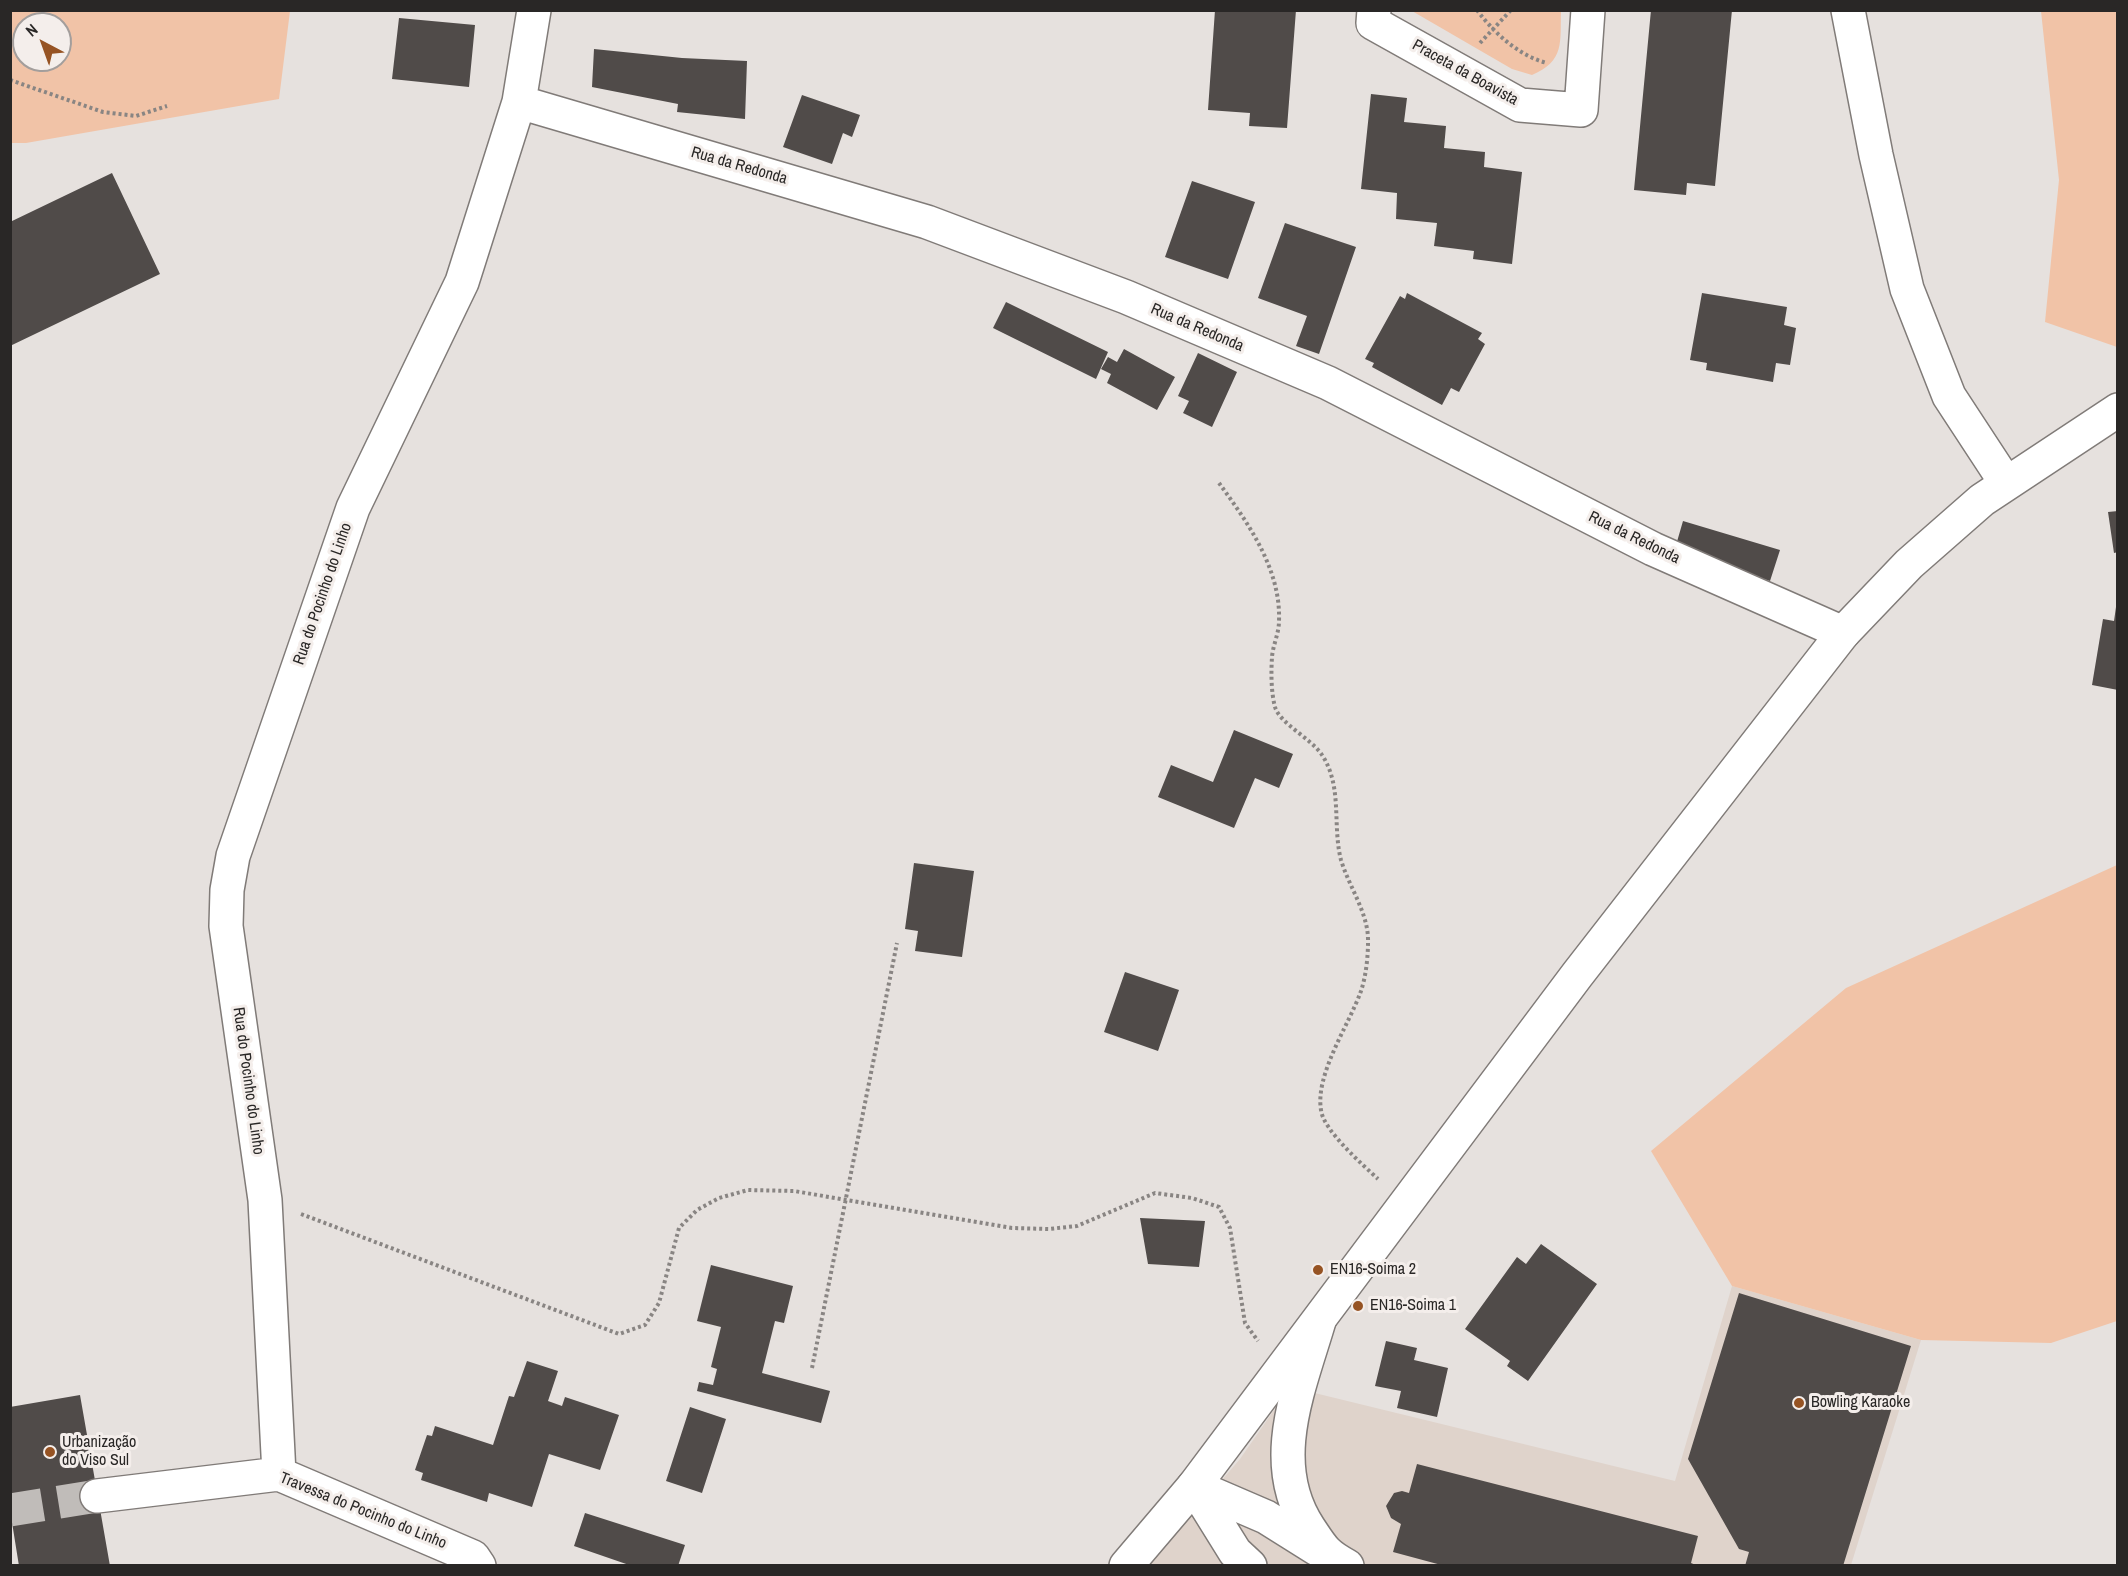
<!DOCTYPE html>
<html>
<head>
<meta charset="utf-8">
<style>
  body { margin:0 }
  #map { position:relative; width:2128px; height:1576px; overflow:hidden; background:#e6e1de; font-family:"Archivo Narrow",sans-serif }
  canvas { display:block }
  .frame { position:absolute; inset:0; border:12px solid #292726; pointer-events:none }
  .north { position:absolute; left:12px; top:12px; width:60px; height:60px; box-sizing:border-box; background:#f4eeeb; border:2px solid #a39e9c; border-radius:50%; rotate:319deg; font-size:16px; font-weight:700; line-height:24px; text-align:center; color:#292726 }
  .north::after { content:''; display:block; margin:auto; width:21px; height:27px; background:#965323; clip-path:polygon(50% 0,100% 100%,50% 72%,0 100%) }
</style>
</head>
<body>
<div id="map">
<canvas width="2128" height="1576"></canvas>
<div class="frame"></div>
<div class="north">N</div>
</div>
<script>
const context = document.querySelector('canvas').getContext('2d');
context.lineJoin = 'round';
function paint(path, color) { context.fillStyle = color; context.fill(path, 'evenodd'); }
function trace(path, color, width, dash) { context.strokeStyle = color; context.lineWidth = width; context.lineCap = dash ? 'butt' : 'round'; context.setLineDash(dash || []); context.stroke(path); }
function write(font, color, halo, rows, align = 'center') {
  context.font = font + ' "Archivo Narrow",sans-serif'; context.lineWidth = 6; context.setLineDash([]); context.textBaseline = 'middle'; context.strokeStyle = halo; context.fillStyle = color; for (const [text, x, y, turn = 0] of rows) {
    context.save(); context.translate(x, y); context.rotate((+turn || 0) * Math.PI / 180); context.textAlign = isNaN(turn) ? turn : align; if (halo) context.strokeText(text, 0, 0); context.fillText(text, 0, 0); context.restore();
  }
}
paint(new Path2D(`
  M 1732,1286 L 1921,1340 L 1851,1565 L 1148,1566 L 1240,1459 L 1290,1387 L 1675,1481 Z`), '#dfd3cb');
paint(new Path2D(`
  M 11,10 L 290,11 L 279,99 L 26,143 L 11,143 ZM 24,24 L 60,24 L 60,60 L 24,60 Z
  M 1412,11 L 1561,11 C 1560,42 1565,61 1532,75 L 1512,69 Z
  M 2041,11 L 2117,11 L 2117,347 L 2045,322 L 2059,180 Z
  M 2117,865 L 2117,1321 L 2051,1343 L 1921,1340 L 1732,1286 L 1651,1151 L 1846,988 Z`), '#f1c3a7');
paint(new Path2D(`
  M 1215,10 L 1296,10 L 1287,128 L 1249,126 L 1250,113 L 1208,110 Z
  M 1651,10 L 1732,10 L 1715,186 L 1687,183 L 1686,195 L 1634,190 Z
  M 399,18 L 475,25 L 469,87 L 392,79 Z
  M 594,49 L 682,58 L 747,61 L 745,119 L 677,112 L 678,104 L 592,87 Z
  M 1371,94 L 1407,98 L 1404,122 L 1446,126 L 1444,148 L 1485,152 L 1484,167 L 1522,172 L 1512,264 L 1473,259 L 1474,251 L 1434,246 L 1437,223 L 1396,219 L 1397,193 L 1361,189 Z
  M 802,95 L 860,115 L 852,137 L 843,133 L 832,164 L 783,147 Z
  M 112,173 L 160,274 L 10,346 L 10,222 Z
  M 1192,181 L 1255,202 L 1228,279 L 1165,257 Z
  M 1285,223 L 1356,247 L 1319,354 L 1296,346 L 1307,316 L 1258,298 Z
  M 1407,293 L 1482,333 L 1478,339 L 1485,344 L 1459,392 L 1451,388 L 1442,405 L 1372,367 L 1374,363 L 1365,359 L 1400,296 L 1405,299 Z
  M 1702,293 L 1787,307 L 1784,325 L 1796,328 L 1790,365 L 1776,363 L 1773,382 L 1706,370 L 1707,363 L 1690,360 Z
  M 1006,302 L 1108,352 L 1096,379 L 993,328 Z
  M 1124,349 L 1175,377 L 1157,410 L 1107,383 L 1111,374 L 1101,369 L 1108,357 L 1117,362 Z
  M 1198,353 L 1237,372 L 1212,427 L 1183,413 L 1189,401 L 1178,396 Z
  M 2118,511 L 2118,552 L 2114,553 L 2108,512 Z
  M 1683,521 L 1780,550 L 1770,581 L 1674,552 Z
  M 2116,607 L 2118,607 L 2118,690 L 2092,685 L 2103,619 L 2114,621 Z
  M 1234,730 L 1293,754 L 1279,788 L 1255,778 L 1234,828 L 1158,797 L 1171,765 L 1213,782 Z
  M 914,863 L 974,871 L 962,957 L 915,951 L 918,931 L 905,929 Z
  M 1125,972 L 1179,990 L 1158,1051 L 1104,1032 Z
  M 1140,1218 L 1205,1221 L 1199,1267 L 1148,1264 Z
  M 1541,1244 L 1597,1284 L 1528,1381 L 1507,1366 L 1510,1361 L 1465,1329 L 1517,1257 L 1526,1264 Z
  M 711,1265 L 793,1286 L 784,1323 L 775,1321 L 762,1373 L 830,1391 L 821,1423 L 697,1391 L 699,1382 L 713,1385 L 717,1369 L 711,1367 L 721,1327 L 697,1321 Z
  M 1739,1293 L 1911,1346 L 1843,1566 L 1745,1566 L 1749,1552 L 1739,1549 L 1688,1459 Z
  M 1386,1341 L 1417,1348 L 1414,1360 L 1448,1368 L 1437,1417 L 1397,1408 L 1401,1391 L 1375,1386 Z
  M 527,1361 L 558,1371 L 548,1401 L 562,1406 L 565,1397 L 619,1415 L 600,1470 L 549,1454 L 532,1507 L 489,1493 L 487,1502 L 421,1480 L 423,1473 L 415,1470 L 427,1435 L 432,1436 L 435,1426 L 493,1445 L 509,1396 L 514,1397 Z
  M 80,1395 L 110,1566 L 19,1566 L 10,1510 L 10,1407 Z
  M 690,1407 L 726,1419 L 702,1493 L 666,1481 Z
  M 1417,1464 L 1698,1536 L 1691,1563 L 1698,1566 L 1445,1566 L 1393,1552 L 1401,1524 L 1391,1518 L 1386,1506 L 1394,1493 L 1402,1491 L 1409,1493 Z
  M 585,1513 L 685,1545 L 678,1566 L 632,1566 L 574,1546 Z`), '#504b49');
trace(new Path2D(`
  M 10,1510 L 97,1496`), '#c0bcb9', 33, [33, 16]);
const minor = new Path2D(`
  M 1374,10 L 1373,23 L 1520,105 L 1581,110 L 1588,10
  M 1848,10 L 1876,155 L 1907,289 L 1949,396 L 2006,483
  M 519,102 L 927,222 L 1126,297 L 1328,383 L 1653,549 L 1843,633
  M 1319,1321 C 1299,1389 1266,1463 1309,1528 C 1323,1549 1325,1554 1347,1566
  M 279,1474 L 265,1200 L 226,926 L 227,890 L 233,856 L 353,508 L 462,282 L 519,102 L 534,10
  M 1194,1486 L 1266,1517 L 1317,1549
  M 1194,1486 L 1235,1552 L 1250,1566
  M 97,1496 L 279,1474 L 473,1557 L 479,1566`);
const major = new Path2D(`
  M 1126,1566 L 1194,1486 L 1577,975 L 1843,633 L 1909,564 L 1982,500 L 2118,410`);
trace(minor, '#807b78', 36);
trace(major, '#807b78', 36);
trace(new Path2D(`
  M 1477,10 C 1494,33 1519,56 1547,63
  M 1480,43 L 1511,10
  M 10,80 L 103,112 L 136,116 L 167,106
  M 1219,483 C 1248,523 1281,569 1279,621 C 1279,633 1273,645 1272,657 C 1271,672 1271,692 1275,707 C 1280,724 1311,738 1322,755 C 1343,787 1332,825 1341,860 C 1349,887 1369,914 1368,942 C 1368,957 1366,976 1361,991 C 1349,1025 1315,1074 1321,1110 C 1323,1130 1363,1165 1378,1179
  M 301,1214 L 619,1334 L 645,1325 L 659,1303 L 679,1228 L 697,1210 L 719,1198 L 748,1190 L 794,1191 L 1012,1228 L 1049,1229 L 1077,1226 L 1155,1193 L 1192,1198 L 1219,1207 L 1230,1228 L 1245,1323 L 1258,1341
  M 812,1368 L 897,943`), '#898583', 4, [3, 3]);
trace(minor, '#fff', 33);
trace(major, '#fff', 33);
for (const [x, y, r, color] of [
  [1318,1270,6,"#965323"],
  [1358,1306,6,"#965323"],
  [1799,1403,6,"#965323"],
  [50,1452,6,"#965323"]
]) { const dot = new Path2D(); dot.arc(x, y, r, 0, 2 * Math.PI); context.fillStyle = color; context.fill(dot); trace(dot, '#f4eeeb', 2); }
write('16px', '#292726', '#f4eeeb', [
  ["Praceta da Boavista",1465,73,29],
  ["Rua da Redonda",739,166,16],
  ["Rua da Redonda",1197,328,23],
  ["Rua da Redonda",1634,538,26],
  ["Rua do Pocinho do Linho",323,594,-71],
  ["Rua do Pocinho do Linho",248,1081,82],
  ["Travessa do Pocinho do Linho",363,1511,22]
]);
write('16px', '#292726', '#f4eeeb', [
  ["EN16-Soima 2",1330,1270],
  ["EN16-Soima 1",1370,1306],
  ["Bowling Karaoke",1811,1403],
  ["Urbanização",62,1443],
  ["do Viso Sul",62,1461]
], 'left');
</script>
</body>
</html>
